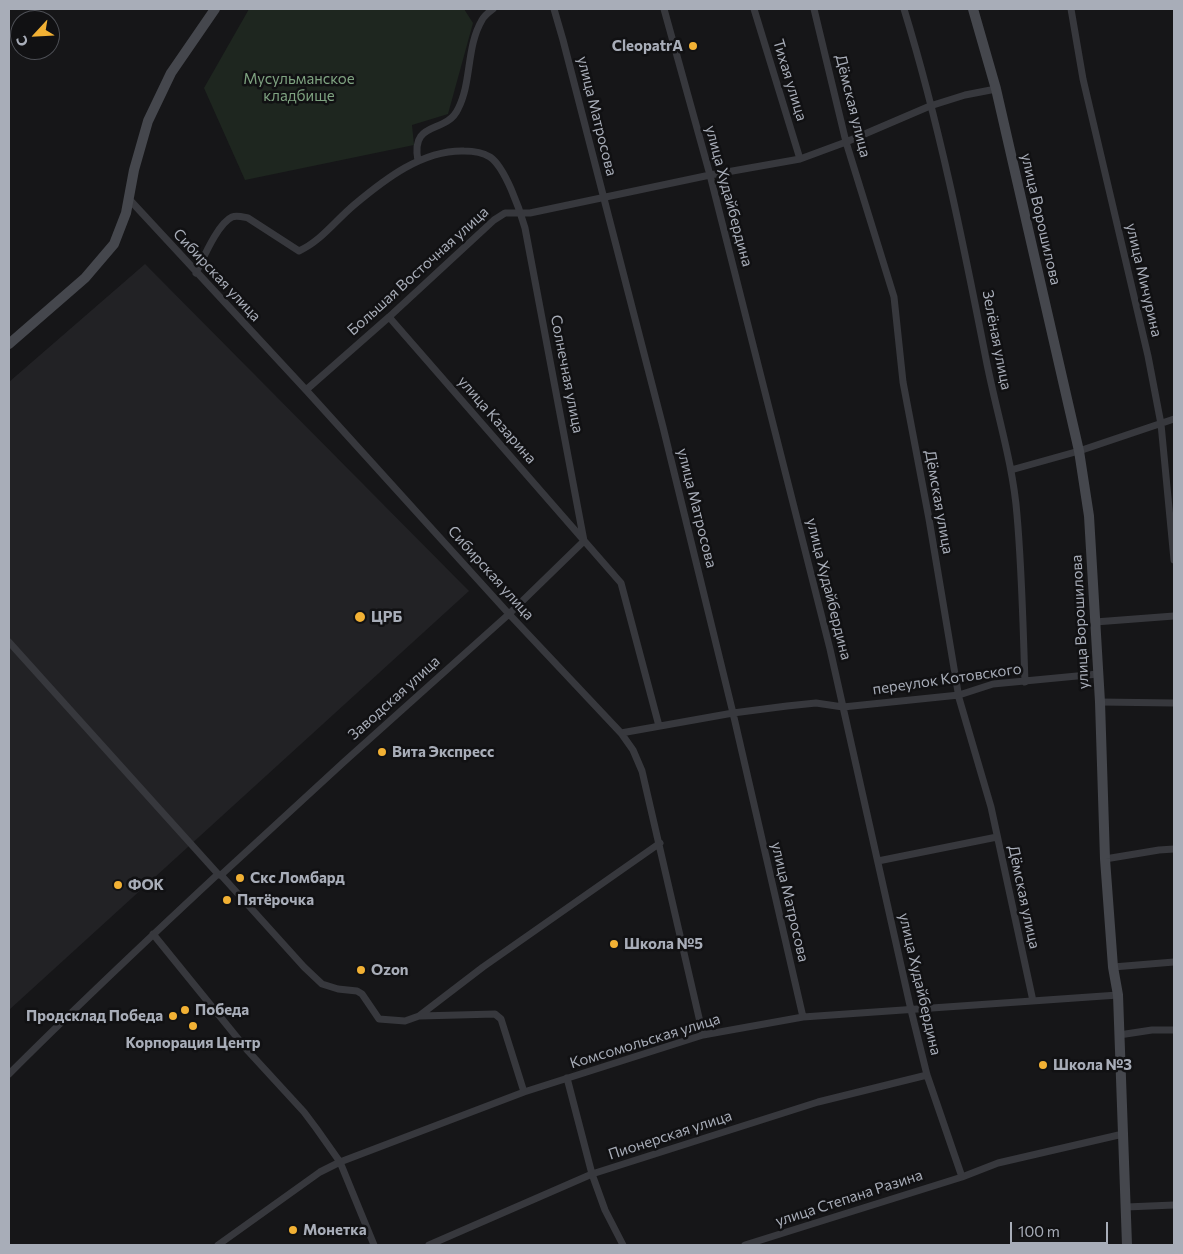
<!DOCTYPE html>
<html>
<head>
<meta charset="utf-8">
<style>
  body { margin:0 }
  #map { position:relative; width:1183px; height:1254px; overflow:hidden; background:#161618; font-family:Commissioner,sans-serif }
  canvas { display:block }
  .frame { position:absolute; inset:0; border:10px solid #a8adb8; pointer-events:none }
  .north { position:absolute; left:10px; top:10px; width:50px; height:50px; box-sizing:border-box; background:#111113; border:1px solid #4d4f55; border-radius:50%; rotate:245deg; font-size:14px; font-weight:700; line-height:20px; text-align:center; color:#a8adb8 }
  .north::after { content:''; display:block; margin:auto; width:18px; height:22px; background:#f2b134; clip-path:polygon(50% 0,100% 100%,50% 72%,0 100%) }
  .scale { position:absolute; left:1010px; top:1222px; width:98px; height:22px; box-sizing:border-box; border:2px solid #a8adb8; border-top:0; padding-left:6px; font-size:15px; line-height:18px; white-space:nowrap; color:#a8adb8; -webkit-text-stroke:4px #111113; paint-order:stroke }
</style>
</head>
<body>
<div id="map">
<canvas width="1183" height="1254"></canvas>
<div class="frame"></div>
<div class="north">С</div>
<div class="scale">100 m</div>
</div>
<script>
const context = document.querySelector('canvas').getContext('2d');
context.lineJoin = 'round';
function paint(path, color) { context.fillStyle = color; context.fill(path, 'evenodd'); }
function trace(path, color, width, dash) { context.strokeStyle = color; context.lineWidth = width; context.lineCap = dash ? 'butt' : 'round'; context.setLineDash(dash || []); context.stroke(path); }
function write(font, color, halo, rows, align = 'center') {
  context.font = font + ' Commissioner,sans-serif'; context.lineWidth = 5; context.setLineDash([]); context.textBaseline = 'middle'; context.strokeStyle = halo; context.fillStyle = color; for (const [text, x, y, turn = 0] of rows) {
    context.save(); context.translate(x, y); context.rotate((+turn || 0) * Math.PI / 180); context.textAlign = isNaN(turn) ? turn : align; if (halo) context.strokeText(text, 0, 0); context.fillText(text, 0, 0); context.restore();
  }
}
paint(new Path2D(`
  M 145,264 L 469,591 L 9,1010 L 9,382 Z`), '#222225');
paint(new Path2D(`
  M 249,9 L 464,9 L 473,23 L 448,114 L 412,125 L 414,145 L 245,180 L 204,88 Z`), '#1e261f');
trace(new Path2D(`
  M 554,9 L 563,40 L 663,427 L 733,713 L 803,1017
  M 664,9 L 710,175 L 830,649 L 911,1010 L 927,1075 L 962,1177
  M 754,9 L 800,159
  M 814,9 L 846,142 L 894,297 L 903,382 L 929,519 L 959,698 L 991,807 L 1033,1001
  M 904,9 C 939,123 963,242 986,359 C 996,411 1013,463 1017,515 C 1022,571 1023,627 1025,682
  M 1071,9 L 1083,79 L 1148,356 L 1161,424 L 1174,560
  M 418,161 C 410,119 446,135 458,109 C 472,82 466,47 482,20 C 484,16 489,12 493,9
  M 129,199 L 306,390 L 509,614 L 621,733 L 633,750 L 642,771 L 703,1035
  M 196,273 C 203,259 218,223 232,217 C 237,215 243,217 248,218 L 299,251 C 321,241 335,221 354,205 C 385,179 422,150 464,151 C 473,151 482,152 490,157 C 505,167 520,210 525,228 L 584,541
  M 389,317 L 621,583 L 659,726
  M 306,390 L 389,317 L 494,220 L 505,213 L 530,213 L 710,175 L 800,159 L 846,142 L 930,106 L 965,95 L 996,89
  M 1011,470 L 1079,451 L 1174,419
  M 1095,622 L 1174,616
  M 9,642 L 218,874
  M 1100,702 L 1174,703
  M 621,733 L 733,713 L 787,706 L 816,703 L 843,707 L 959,695 L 993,684 L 1098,674
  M 1105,859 L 1159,850 L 1174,849
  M 878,861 L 997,837
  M 221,875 L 304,967 L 322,984 L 338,989 L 357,991 L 362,994 L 379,1019 L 405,1021 L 419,1016 L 483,967 L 660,843
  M 221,875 L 345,761 L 509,614 L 584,541
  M 153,934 L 248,1051 L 304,1112 L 316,1128 L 340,1162 L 374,1245
  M 1113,967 L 1174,962
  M 420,1016 L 495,1014 L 501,1019 L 524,1092
  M 1119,1035 L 1152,1030 L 1174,1030
  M 9,1074 C 77,1006 147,940 218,874 L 220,875
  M 567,1078 L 592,1174 L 605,1210 L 623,1245
  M 1126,1207 L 1174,1205
  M 218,1245 L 320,1172 L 340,1162 L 524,1092 L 703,1035 L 803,1017 L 1118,995
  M 429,1245 L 592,1174 L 818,1102 L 927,1075
  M 745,1245 L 962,1177 L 998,1163 L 1123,1134`), '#37383d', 7);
trace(new Path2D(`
  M 973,9 L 996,89 L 1079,451 L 1089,516 L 1100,702 L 1105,859 L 1113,967 L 1118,995 L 1127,1245
  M 9,344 L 85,278 L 114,244 L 126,213 L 134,170 L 148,121 L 171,73 L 215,9`), '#45474d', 10);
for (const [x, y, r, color] of [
  [693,46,5,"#f2b134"],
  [360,617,6,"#f2b134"],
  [382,752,5,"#f2b134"],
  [240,878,5,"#f2b134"],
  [118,885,5,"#f2b134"],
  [227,900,5,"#f2b134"],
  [614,944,5,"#f2b134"],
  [361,970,5,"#f2b134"],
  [185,1010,5,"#f2b134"],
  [173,1016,5,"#f2b134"],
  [193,1026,5,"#f2b134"],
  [1043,1065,5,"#f2b134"],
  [293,1230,5,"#f2b134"]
]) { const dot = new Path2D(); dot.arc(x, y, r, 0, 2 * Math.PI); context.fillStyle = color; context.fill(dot); trace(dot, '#111113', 2); }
write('bold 15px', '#a8adb8', '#111113', [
  ["CleopatrA",683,46,"right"],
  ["ЦРБ",371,617],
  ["Вита Экспресс",392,752],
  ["Скс Ломбард",250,878],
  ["ФОК",128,885],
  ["Пятёрочка",237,900],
  ["Школа №5",624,944],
  ["Ozon",371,970],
  ["Победа",195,1010],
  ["Продсклад Победа",163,1016,"right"],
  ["Корпорация Центр",193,1043,"center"],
  ["Школа №3",1053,1065],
  ["Монетка",303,1230]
], 'left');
write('15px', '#7fa381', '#111113', [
  ["Мусульманское",299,79],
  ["кладбище",299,96]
]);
write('15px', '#a8adb8', '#111113', [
  ["Тихая улица",790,80,73],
  ["Дёмская улица",853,106,76],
  ["улица Матросова",597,116,76],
  ["улица Худайбердина",729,196,75],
  ["улица Ворошилова",1041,219,77],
  ["Большая Восточная улица",418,271,-42],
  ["Сибирская улица",217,275,47],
  ["улица Мичурина",1144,280,77],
  ["Зелёная улица",997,340,79],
  ["Солнечная улица",567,374,79],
  ["улица Казарина",497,420,49],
  ["Дёмская улица",939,502,80],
  ["улица Матросова",697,508,76],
  ["Сибирская улица",491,573,48],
  ["улица Худайбердина",829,589,76],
  ["улица Ворошилова",1080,622,-93],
  ["переулок Котовского",947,679,-8],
  ["Заводская улица",394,698,-42],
  ["Дёмская улица",1024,897,78],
  ["улица Матросова",790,902,77],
  ["улица Худайбердина",920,984,77],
  ["Комсомольская улица",645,1041,-17],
  ["Пионерская улица",670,1135,-18],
  ["улица Степана Разина",849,1198,-18]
]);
</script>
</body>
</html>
